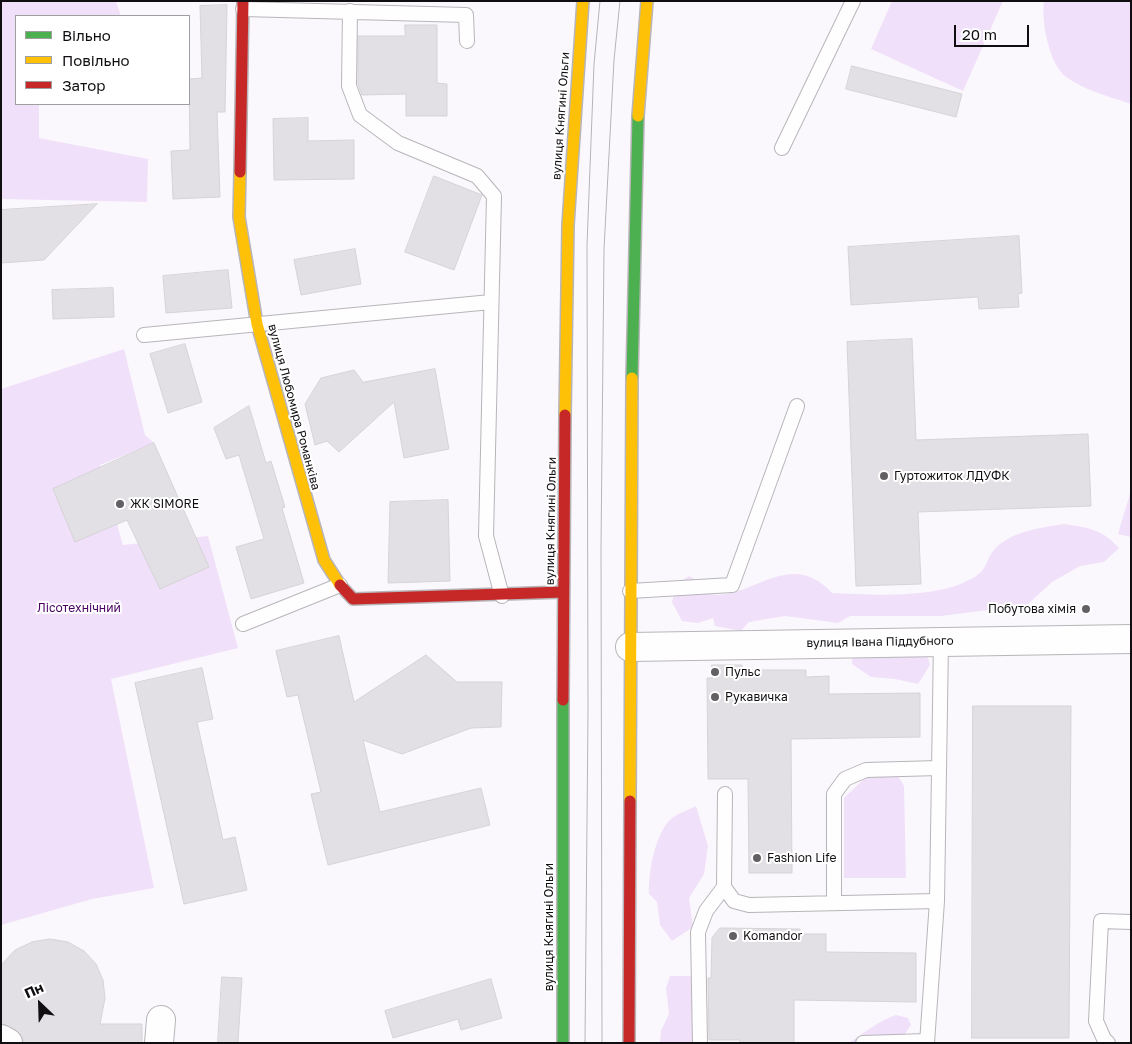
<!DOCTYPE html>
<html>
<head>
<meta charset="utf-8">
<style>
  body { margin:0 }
  #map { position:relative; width:1132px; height:1044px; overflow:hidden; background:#faf8fc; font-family:"Golos Text",sans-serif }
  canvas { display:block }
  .frame { position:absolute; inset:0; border:2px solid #110e12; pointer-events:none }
  .legend { position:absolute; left:15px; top:15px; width:175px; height:90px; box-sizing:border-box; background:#fff; border:1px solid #a09fa0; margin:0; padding:6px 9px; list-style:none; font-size:15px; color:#110e12 }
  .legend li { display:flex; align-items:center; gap:10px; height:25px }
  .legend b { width:25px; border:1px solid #a09fa0 }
  .north { position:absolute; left:15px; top:979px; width:50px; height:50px; -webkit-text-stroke:4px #fff; paint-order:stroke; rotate:336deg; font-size:14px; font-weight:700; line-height:20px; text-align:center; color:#110e12 }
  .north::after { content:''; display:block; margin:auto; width:18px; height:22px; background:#110e12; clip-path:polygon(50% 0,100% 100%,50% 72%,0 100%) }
  .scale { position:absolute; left:954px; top:25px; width:75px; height:22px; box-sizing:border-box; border:2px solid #110e12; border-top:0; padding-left:6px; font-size:15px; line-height:18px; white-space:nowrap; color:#110e12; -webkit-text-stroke:4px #fff; paint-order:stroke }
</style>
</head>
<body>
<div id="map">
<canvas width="1132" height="1044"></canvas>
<div class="frame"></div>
<ul class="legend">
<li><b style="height:6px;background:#4caf50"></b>Вільно</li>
<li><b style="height:6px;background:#ffc107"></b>Повільно</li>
<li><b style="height:6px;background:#c62828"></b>Затор</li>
</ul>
<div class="north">Пн</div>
<div class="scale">20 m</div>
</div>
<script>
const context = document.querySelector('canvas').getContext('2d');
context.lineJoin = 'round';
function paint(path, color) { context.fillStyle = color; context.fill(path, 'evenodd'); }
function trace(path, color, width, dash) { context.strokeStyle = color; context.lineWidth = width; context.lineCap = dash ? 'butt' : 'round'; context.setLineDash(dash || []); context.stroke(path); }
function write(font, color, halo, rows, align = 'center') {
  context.font = font + ' "Golos Text",sans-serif'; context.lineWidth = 4; context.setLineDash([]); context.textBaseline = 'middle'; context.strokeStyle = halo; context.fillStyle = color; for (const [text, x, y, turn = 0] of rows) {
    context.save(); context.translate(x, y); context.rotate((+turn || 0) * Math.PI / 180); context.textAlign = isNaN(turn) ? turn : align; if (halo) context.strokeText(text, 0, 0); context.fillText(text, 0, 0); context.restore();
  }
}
paint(new Path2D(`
  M 1,1 L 116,1 L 121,16 L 16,16 L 16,104 L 39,104 L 39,138 L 148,159 L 147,202 L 1,199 Z
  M 892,1 L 1003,1 L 963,91 L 871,49 Z
  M 1044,1 L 1131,1 L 1131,104 C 1110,97 1084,90 1066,77 C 1049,64 1041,21 1044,1 Z
  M 124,349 L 145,435 L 154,443 L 100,465 L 123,545 L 208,536 L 238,648 L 111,679 L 154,888 L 92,899 L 1,925 L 1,389 Z
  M 1131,490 L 1131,537 L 1118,534 Z
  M 1064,524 C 1089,528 1102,529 1119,548 L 1104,562 L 1080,566 L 1052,582 L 1027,605 L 1010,615 L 988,610 L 941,616 L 850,616 L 838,623 L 785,616 L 749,622 L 741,631 L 715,626 L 713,618 L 698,623 L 682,621 L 672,602 L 677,584 L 689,576 L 704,585 L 709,594 C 750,602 789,546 832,593 C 873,595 947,600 980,573 C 987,567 988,556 994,550 C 1011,531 1040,528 1064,524 Z
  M 854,641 L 924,644 L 930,665 L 918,684 L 895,679 L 871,677 L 852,664 Z
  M 867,776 L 898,776 L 904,786 L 906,878 L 844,878 L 844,798 Z
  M 696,806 L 708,846 L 704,874 L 689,898 L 693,927 L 672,941 L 660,925 L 657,902 L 649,894 C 648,874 655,832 672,818 C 678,813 689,810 696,806 Z
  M 670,976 L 692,976 L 697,986 L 697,1043 L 660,1043 L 661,1031 L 669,1014 L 666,988 Z
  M 896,1015 L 908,1018 L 911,1025 L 899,1043 L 848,1043 C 865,1033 878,1021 896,1015 Z`), '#f1e0fa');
const building = new Path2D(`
  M 227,5 L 225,112 L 217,112 L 220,197 L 173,199 L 171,151 L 190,150 L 189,79 L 202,78 L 200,6 Z
  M 405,25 L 437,25 L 437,83 L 447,84 L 447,116 L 406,116 L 406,94 L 362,95 L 358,84 L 358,36 L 405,36 Z
  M 852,66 L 962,94 L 956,117 L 846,89 Z
  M 308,118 L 308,141 L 354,140 L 354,179 L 274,180 L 273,119 Z
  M 434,176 L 482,195 L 454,270 L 405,252 Z
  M 97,204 L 44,260 L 1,263 L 1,210 Z
  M 1019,236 L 1022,293 L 1018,294 L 1019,307 L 979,309 L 978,297 L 851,305 L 848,247 Z
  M 355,249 L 361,284 L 301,295 L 294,260 Z
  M 228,270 L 232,308 L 166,313 L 163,276 Z
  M 113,288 L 114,317 L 53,319 L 52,290 Z
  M 912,339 L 916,440 L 1088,434 L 1091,506 L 918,512 L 921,584 L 856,586 L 847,342 Z
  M 185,344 L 202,402 L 168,413 L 150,354 Z
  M 435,369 L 449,449 L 404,458 L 394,402 L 339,452 L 327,441 L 315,445 L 305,404 L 321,378 L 354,370 L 363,382 Z
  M 249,406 L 266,463 L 271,461 L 285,507 L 282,508 L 304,583 L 251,599 L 236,547 L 264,539 L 239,455 L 226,459 L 214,428 Z
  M 154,443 L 209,567 L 160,589 L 127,520 L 75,542 L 53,489 Z
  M 448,500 L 450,581 L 388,583 L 390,502 Z
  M 339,636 L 354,702 L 426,655 L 457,682 L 502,682 L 501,727 L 471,728 L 402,754 L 363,740 L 380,812 L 481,788 L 490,825 L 328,865 L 311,794 L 321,792 L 298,695 L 287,697 L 276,651 Z
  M 712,665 L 742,665 L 742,670 L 806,670 L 806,677 L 829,676 L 829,694 L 920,693 L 920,737 L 791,739 L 792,873 L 749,873 L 748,779 L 708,779 L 707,678 L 712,678 Z
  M 202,668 L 213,719 L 197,722 L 223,840 L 235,837 L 247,890 L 184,904 L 135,683 Z
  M 973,706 L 1071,706 L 1069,1038 L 972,1038 Z
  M 720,928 L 800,929 L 799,934 L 826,934 L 826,952 L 916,953 L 916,1002 L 794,1000 L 794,1043 L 740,1043 L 740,1040 L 709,1040 L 708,978 L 711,978 L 712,938 Z
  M 50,939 L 68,942 L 84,951 L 96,964 L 103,980 L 105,998 L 100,1024 L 142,1024 L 142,1043 L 24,1043 L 22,1036 L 16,1030 L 1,1023 L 1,965 L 15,950 L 32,942 Z
  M 222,977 L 242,978 L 238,1043 L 218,1043 Z
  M 491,979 L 502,1018 L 461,1030 L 458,1019 L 393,1038 L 385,1011 Z`);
paint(building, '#e2e0e4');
trace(building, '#d6d3d7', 1);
const lane = new Path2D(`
  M 243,9 L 466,15 L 467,41
  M 350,11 L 349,86 L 360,115 L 398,143 L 477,176 L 494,196 L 486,536 L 502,596
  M 782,148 L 853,1
  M 144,335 L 491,302
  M 630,591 L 732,585 L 797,406
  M 243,624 L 340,585
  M 725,794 L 724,887 L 734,901 L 749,905 L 937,901
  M 834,902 L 834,794 L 845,779 L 866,770 L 939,768
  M 700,1043 L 698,932 L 706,911 L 724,887
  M 863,1043 L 927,1041
  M 927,1043 L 937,901 L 941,641
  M 1108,1043 L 1104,1039 L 1096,1021 L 1101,921 L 1131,922`);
const street = new Path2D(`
  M 630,647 L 1131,639
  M 1,1039 L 8,1043
  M 159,1043 L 161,1020`);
const fast = new Path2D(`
  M 632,378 L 638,116
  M 563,700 L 563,1043`);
const slow = new Path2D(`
  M 638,116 L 647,1
  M 240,172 L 239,217 L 257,324 L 324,560 L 340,585
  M 565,415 L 568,225 L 583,1
  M 630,801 L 632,378`);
const jam = new Path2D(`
  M 240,172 L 243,1
  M 340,585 L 353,599 L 563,592
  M 563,700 L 565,415
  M 629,1043 L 630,801`);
trace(lane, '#b8b5b9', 16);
trace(street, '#b8b5b9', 30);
trace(fast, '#b8b5b9', 14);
trace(slow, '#b8b5b9', 14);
trace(jam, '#b8b5b9', 14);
trace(lane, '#fefeff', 14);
trace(street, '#fefeff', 28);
trace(fast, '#4caf50', 11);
trace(slow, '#ffc107', 11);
trace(jam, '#c62828', 11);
trace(new Path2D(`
  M 585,1043 L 588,712 L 587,245 L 594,64 L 600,1
  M 602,1043 L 601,547 L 604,249 L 614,60 L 620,1`), '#b5b5b5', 1);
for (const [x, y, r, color] of [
  [884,476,5,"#636064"],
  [120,504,5,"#636064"],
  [1086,609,5,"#636064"],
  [715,672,5,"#636064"],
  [715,697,5,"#636064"],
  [757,858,5,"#636064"],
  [733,936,5,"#636064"]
]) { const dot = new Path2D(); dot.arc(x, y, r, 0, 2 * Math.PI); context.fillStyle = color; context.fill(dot); trace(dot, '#fff', 2); }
write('12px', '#110e12', '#fff', [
  ["вулиця Княгині Ольги",561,116,-86],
  ["вулиця Любомира Романківа",294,407,75],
  ["вулиця Княгині Ольги",551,521,-89],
  ["вулиця Івана Піддубного",880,642,-1],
  ["вулиця Княгині Ольги",549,927,-90]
]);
write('12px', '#110e12', '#fff', [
  ["Гуртожиток ЛДУФК",894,476],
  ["ЖК SIMORE",130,504],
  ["Побутова хімія",1076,609,"right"],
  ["Пульс",725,672],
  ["Рукавичка",725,697],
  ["Fashion Life",767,858],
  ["Komandor",743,936]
], 'left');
write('12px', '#480061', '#fff', [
  ["Лісотехнічний",79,608]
]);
</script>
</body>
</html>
